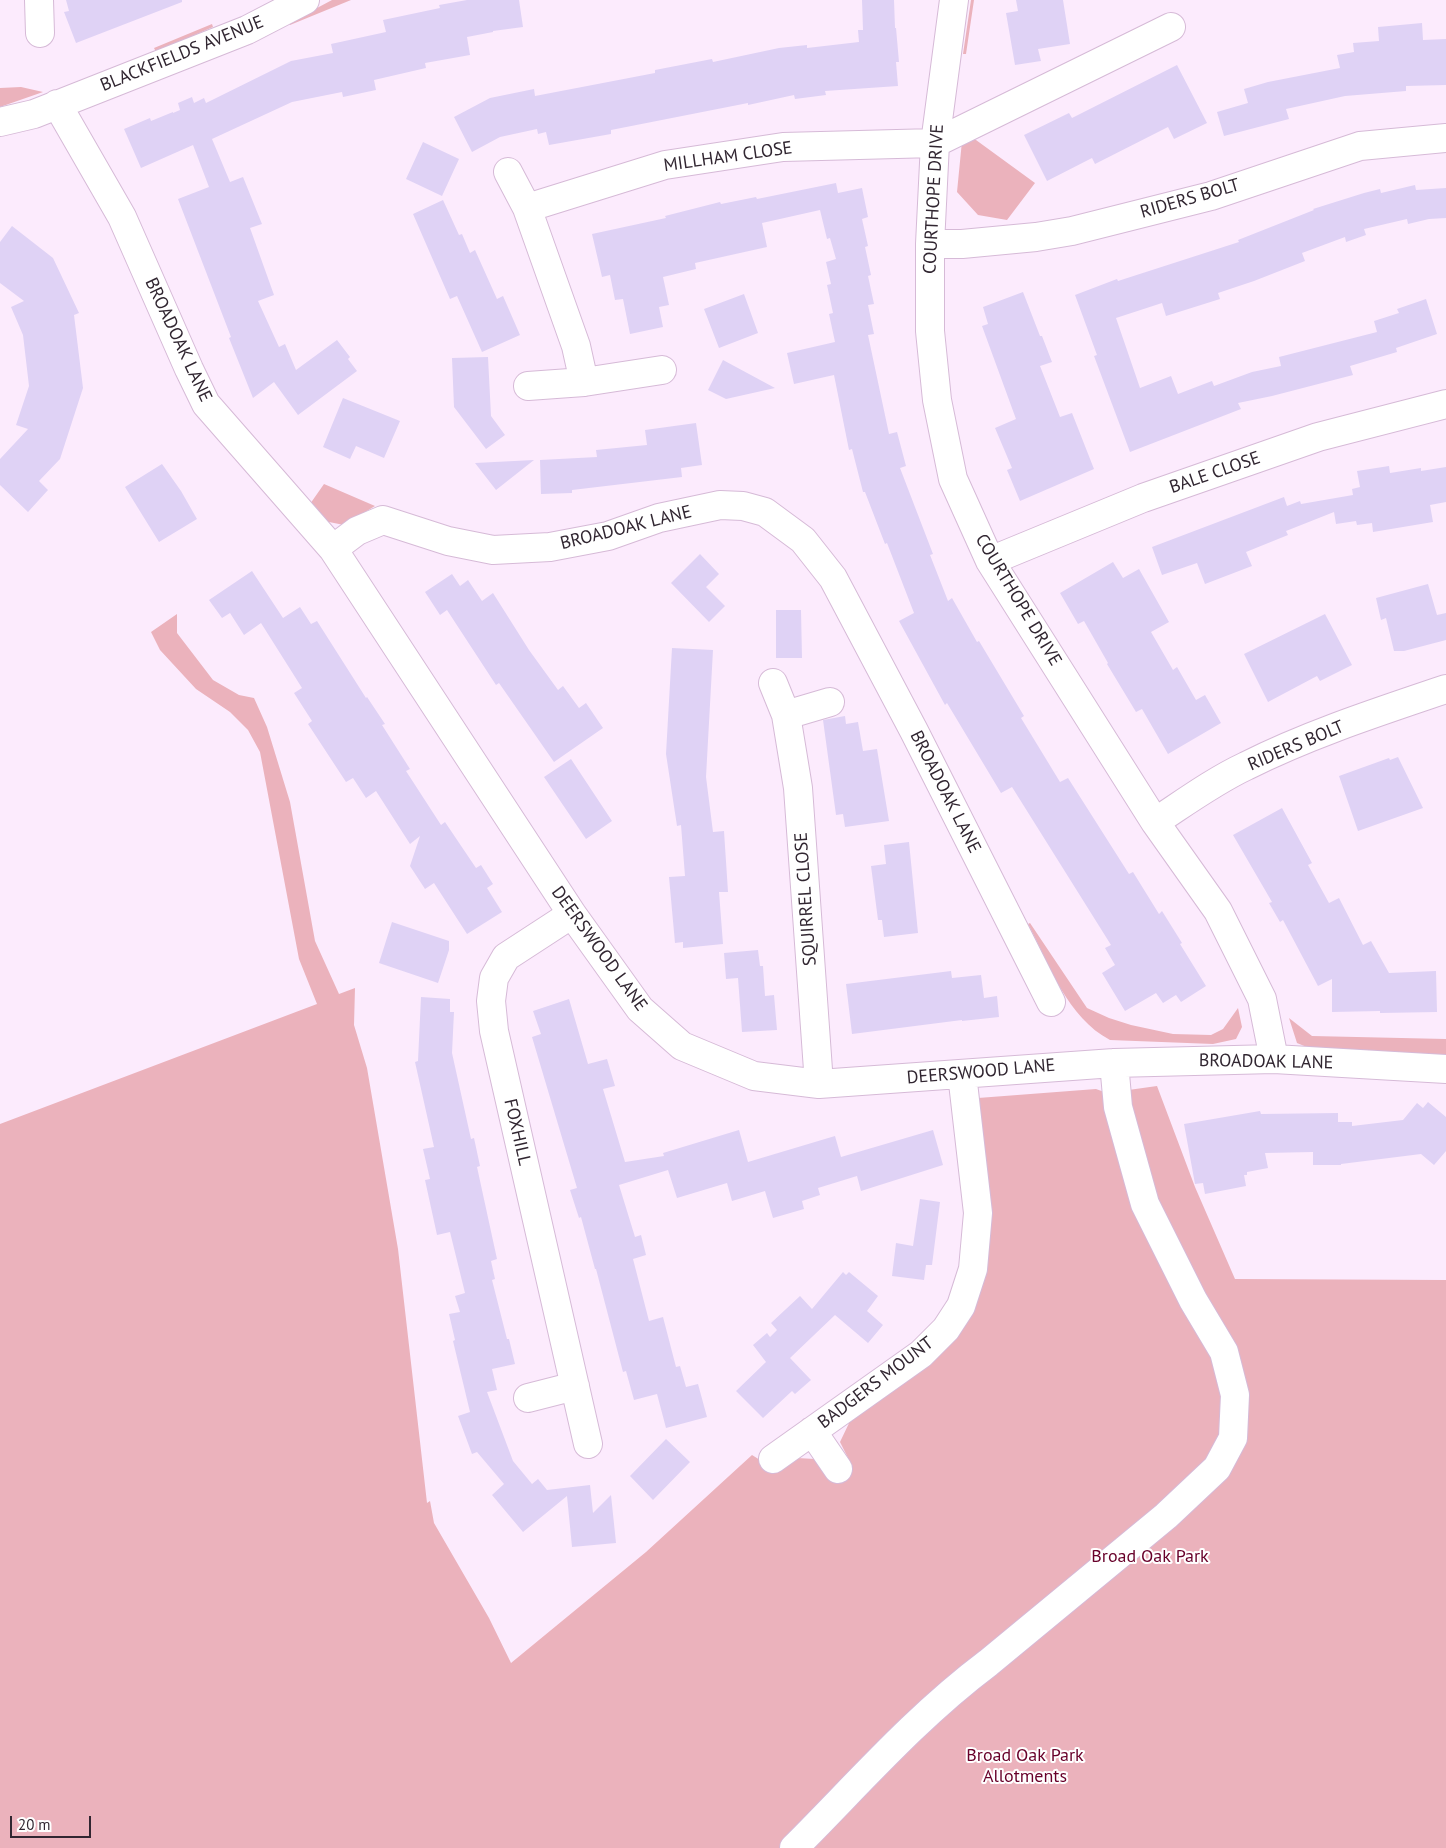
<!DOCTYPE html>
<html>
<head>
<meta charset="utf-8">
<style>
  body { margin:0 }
  #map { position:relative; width:1446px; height:1848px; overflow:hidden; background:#fcebfd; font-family:"PT Sans",sans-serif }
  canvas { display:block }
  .scale { position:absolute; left:10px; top:1816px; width:81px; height:22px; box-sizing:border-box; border:2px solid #312631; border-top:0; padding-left:6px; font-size:15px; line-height:18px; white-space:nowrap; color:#312631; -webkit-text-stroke:4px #fff; paint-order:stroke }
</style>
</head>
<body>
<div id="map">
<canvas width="1446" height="1848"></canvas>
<div class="scale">20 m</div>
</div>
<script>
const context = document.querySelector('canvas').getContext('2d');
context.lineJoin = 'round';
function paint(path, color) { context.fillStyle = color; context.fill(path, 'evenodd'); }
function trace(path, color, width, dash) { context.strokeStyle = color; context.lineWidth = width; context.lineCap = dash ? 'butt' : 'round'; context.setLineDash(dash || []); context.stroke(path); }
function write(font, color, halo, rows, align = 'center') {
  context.font = font + ' "PT Sans",sans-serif'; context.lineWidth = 4; context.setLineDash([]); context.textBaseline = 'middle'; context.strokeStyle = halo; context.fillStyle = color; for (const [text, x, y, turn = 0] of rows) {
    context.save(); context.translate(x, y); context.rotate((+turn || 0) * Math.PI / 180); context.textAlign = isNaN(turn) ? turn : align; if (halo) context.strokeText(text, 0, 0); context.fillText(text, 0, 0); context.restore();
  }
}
paint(new Path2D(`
  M 332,0 L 351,0 L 290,25 L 289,23 Z
  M 971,0 L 974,0 L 966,54 L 963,54 Z
  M 212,24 L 213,27 L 156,52 L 154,48 Z
  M 21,87 L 43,92 L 0,107 L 0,88 Z
  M 968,139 L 976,140 L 1035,183 L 1007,220 L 978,215 L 957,192 L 962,141 Z
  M 324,484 L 375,506 L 344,525 L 324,521 L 310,504 Z
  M 177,614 L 177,633 L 213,680 L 239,695 L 254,698 L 267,727 L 290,802 L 315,941 L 339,994 L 355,988 L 354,1025 L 367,1068 L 398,1249 L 427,1503 L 430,1501 L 434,1523 L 489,1618 L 511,1663 L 646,1552 L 752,1455 L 776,1470 L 797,1458 L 815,1459 L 828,1479 L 852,1466 L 840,1442 L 851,1419 L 941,1354 L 958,1334 L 973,1312 L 987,1271 L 989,1220 L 978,1098 L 1096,1089 L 1107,1093 L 1157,1086 L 1195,1187 L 1235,1279 L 1446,1280 L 1446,1848 L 0,1848 L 0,1124 L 317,1004 L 299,959 L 260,752 L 248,730 L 230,712 L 196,689 L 160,650 L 151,632 Z
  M 1030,923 L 1087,1008 L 1109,1018 L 1131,1025 L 1173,1034 L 1211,1035 L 1223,1029 L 1238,1008 L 1242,1027 L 1236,1039 L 1213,1044 L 1110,1040 C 1067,1017 1050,966 1028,924 Z
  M 1289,1018 L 1312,1036 L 1446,1039 L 1446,1056 L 1309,1048 L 1297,1043 Z`), '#ebb2bc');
paint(new Path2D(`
  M 66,0 L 182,0 L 182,2 L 76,43 L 64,12 L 69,11 Z
  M 467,0 L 519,0 L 523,27 L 493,31 L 493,32 L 467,37 L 470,55 L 425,63 L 426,68 L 374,80 L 376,90 L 343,97 L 342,92 L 292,102 L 212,139 L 230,182 L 243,177 L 262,224 L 250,228 L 274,295 L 258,301 L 279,347 L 285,344 L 296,370 L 337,340 L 350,357 L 348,359 L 357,371 L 298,415 L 274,382 L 253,398 L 229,338 L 231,337 L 178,199 L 209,187 L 193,145 L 141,168 L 124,129 L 150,118 L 151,121 L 173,112 L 173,113 L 180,110 L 178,103 L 192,97 L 194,103 L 204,98 L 206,103 L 291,61 L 333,53 L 331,44 L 386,32 L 383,20 L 440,8 L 439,5 Z
  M 862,0 L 894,0 L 895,28 L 896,28 L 899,62 L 896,62 L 898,86 L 825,91 L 826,95 L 795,99 L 794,95 L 748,105 L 748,103 L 611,130 L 611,134 L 549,145 L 546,132 L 538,134 L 537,129 L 500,137 L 472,152 L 454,117 L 490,98 L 534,89 L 535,96 L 655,73 L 655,70 L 712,59 L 713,62 L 779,48 L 807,45 L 807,48 L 859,42 L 858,30 L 863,30 Z
  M 1016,0 L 1063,0 L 1070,44 L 1038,49 L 1041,61 L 1015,65 L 1006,13 L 1018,11 Z
  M 1422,23 L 1423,40 L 1446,39 L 1446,85 L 1406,86 L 1406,91 L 1345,96 L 1286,109 L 1289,119 L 1224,136 L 1217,112 L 1248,103 L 1244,89 L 1268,82 L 1340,68 L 1337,55 L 1354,52 L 1353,43 L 1379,41 L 1378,27 Z
  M 1177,65 L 1207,123 L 1174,139 L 1168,127 L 1095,164 L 1092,158 L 1047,181 L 1024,135 L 1069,113 L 1072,118 Z
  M 423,142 L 459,159 L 442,196 L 406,179 Z
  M 836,183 L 838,193 L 862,188 L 868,217 L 862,219 L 868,246 L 865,247 L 871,275 L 868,276 L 874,304 L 868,305 L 874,334 L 868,335 L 889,434 L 897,432 L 906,466 L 900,468 L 933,554 L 930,555 L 948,601 L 952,598 L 977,642 L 979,641 L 1024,716 L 1021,718 L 1060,782 L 1068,778 L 1129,874 L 1133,872 L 1159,914 L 1162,911 L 1182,943 L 1180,944 L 1206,986 L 1181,1002 L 1176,995 L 1163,1003 L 1156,993 L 1125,1011 L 1102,973 L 1115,965 L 1105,948 L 1111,945 L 1012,787 L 1001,793 L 947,703 L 945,705 L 899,621 L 914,613 L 887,543 L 885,544 L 865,492 L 863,492 L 852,449 L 849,450 L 834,375 L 794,384 L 787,353 L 835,342 L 829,314 L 833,313 L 827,285 L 831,284 L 826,262 L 836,259 L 830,238 L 827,239 L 820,210 L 762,223 L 767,247 L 695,263 L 696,269 L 663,277 L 669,305 L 659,307 L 663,327 L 630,334 L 623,299 L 615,300 L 610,275 L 602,277 L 592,234 L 666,218 L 665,216 L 720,202 L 721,204 L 756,197 L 757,199 Z
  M 1415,185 L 1416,190 L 1446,188 L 1446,218 L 1429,219 L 1408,224 L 1407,219 L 1364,229 L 1366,235 L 1346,242 L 1345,237 L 1302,253 L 1305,261 L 1254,281 L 1218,293 L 1220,299 L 1166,316 L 1162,303 L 1116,318 L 1140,388 L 1171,376 L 1178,394 L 1212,381 L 1214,386 L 1252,372 L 1281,366 L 1279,357 L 1377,332 L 1374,321 L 1399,313 L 1397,309 L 1426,299 L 1437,334 L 1396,348 L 1397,352 L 1350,366 L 1353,375 L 1272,396 L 1238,403 L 1241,409 L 1130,452 L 1094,356 L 1097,355 L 1075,295 L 1117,279 L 1118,281 L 1239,242 L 1238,240 L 1314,210 L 1313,209 L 1364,193 L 1380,189 L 1381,193 Z
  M 443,200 L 459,235 L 462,234 L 470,253 L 475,250 L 497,299 L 503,296 L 520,335 L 482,352 L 457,296 L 450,299 L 413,214 Z
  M 12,226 L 53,258 L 79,313 L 74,315 L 83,388 L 60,459 L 39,481 L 48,490 L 28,512 L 0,485 L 0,459 L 28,429 L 16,425 L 29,386 L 23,335 L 11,307 L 24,301 L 0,283 L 0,242 Z
  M 1023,292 L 1040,336 L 1042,336 L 1052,362 L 1040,366 L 1060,417 L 1072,413 L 1094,469 L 1020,501 L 1007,470 L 1012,468 L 995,428 L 1016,419 L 982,326 L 988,324 L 983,307 Z
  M 744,294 L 758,333 L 719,348 L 704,309 Z
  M 488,357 L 491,416 L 505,435 L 486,449 L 454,407 L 452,358 Z
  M 723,360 L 775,388 L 726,399 L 708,390 Z
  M 343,398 L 400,421 L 384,458 L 356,446 L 350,459 L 323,447 Z
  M 696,423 L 702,465 L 681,468 L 682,477 L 572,490 L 572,493 L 541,494 L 540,460 L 597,457 L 596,450 L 647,445 L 645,430 Z
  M 534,460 L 496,490 L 475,463 Z
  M 162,464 L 181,491 L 197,519 L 159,542 L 125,487 Z
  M 1389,466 L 1390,473 L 1421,468 L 1421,471 L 1446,467 L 1446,502 L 1430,505 L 1433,522 L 1373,532 L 1372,523 L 1357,525 L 1356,521 L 1336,524 L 1334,512 L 1286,531 L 1288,535 L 1246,552 L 1252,566 L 1205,584 L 1197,563 L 1162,575 L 1152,547 L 1284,497 L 1287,506 L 1300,501 L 1301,504 L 1353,495 L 1352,489 L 1360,487 L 1357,471 Z
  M 700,554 L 719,574 L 706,587 L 725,606 L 709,622 L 671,583 Z
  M 1113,562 L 1123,578 L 1139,569 L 1169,622 L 1151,632 L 1173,670 L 1177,667 L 1196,700 L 1205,695 L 1221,723 L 1168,754 L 1142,709 L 1136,712 L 1107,664 L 1108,663 L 1084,621 L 1078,624 L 1060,593 Z
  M 252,571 L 283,618 L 300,607 L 311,624 L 317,621 L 366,698 L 367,697 L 385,724 L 382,725 L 410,769 L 406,771 L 441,825 L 445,822 L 476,868 L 481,865 L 493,884 L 487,888 L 502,912 L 467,934 L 434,883 L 425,889 L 410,866 L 420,836 L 410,844 L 376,791 L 366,798 L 353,778 L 346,782 L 308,724 L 312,721 L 294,693 L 302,688 L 261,623 L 244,635 L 230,613 L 222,618 L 209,600 Z
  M 452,574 L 460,586 L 468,580 L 482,601 L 493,593 L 529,650 L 558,690 L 563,686 L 579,708 L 586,703 L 603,728 L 554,762 L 499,683 L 496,685 L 447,610 L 440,615 L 425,592 Z
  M 1428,584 L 1437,615 L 1446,613 L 1446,640 L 1404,651 L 1394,651 L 1386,618 L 1381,620 L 1376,598 Z
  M 776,610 L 801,610 L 802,658 L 776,658 Z
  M 1325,614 L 1352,665 L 1320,681 L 1317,676 L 1268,702 L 1244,654 Z
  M 672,648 L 713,650 L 706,777 L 713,832 L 724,831 L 728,892 L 719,892 L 723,944 L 683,948 L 683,942 L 675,943 L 669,877 L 685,876 L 681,825 L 677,826 L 666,754 Z
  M 845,716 L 846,724 L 858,722 L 863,751 L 877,749 L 889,821 L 845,827 L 843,814 L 836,815 L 823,720 Z
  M 1398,757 L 1423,808 L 1358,831 L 1339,776 L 1389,758 L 1390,760 Z
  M 571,759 L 612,821 L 586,839 L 544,777 Z
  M 1282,808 L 1312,863 L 1308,865 L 1329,903 L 1339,898 L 1363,945 L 1371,941 L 1389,973 L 1436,971 L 1437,1012 L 1380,1013 L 1380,1011 L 1332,1012 L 1332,979 L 1318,986 L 1283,920 L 1280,922 L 1269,903 L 1272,902 L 1233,835 Z
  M 909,842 L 918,933 L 884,937 L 882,920 L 878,920 L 871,866 L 886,864 L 884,845 Z
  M 392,922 L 449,941 L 449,950 L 438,983 L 379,963 Z
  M 758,950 L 760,966 L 763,966 L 765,996 L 774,995 L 777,1030 L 742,1032 L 738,978 L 726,979 L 724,953 Z
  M 951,971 L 952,978 L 981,975 L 984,998 L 997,996 L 999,1017 L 962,1021 L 962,1020 L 852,1034 L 846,984 Z
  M 421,997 L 450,999 L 450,1012 L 454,1012 L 452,1053 L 471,1139 L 474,1138 L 480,1166 L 477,1167 L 497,1259 L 491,1261 L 495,1279 L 492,1280 L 507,1339 L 509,1339 L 515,1364 L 492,1369 L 497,1390 L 487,1392 L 513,1461 L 532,1484 L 538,1479 L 547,1490 L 590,1485 L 593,1513 L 611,1495 L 616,1543 L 572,1547 L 567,1496 L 523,1532 L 492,1495 L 504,1484 L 477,1452 L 472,1454 L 458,1416 L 470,1412 L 453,1341 L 455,1340 L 449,1314 L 460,1312 L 455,1296 L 465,1293 L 450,1232 L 437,1235 L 425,1180 L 430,1179 L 423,1149 L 434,1147 L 415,1062 L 418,1061 Z
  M 569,999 L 588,1064 L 607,1059 L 615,1086 L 603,1089 L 625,1162 L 664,1156 L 663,1153 L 739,1130 L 748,1162 L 835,1136 L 841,1157 L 933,1130 L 943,1165 L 861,1191 L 857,1176 L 818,1188 L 820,1195 L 802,1201 L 804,1209 L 773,1218 L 765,1191 L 732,1201 L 727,1183 L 677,1198 L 668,1170 L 619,1185 L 635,1237 L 641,1235 L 646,1255 L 633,1259 L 649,1321 L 663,1317 L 676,1367 L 680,1366 L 686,1387 L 698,1384 L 707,1417 L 666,1428 L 657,1394 L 634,1400 L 626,1371 L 623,1372 L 596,1269 L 595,1269 L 581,1217 L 579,1218 L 570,1190 L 577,1188 L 532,1037 L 541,1034 L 533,1011 Z
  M 1428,1102 L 1446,1117 L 1446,1151 L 1434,1165 L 1421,1154 L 1341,1164 L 1341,1165 L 1313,1165 L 1313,1152 L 1265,1153 L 1268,1168 L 1247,1172 L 1247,1175 L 1244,1175 L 1246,1186 L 1205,1194 L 1203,1183 L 1195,1184 L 1184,1124 L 1260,1111 L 1261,1114 L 1338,1113 L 1338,1122 L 1352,1122 L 1352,1126 L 1403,1120 L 1417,1103 L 1423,1108 Z
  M 920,1199 L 940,1202 L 932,1265 L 926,1265 L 924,1280 L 892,1276 L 896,1243 L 913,1246 Z
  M 843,1272 L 846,1275 L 849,1272 L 878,1296 L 867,1311 L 883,1325 L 868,1343 L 835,1315 L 790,1358 L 811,1380 L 795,1394 L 792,1391 L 763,1418 L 736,1391 L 766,1362 L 753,1345 L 767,1333 L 770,1337 L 777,1330 L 771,1323 L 800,1296 L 812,1309 Z
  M 666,1439 L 690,1462 L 653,1500 L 630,1476 Z`), '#dfd2f5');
const minor = new Path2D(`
  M 39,0 L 40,33
  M 954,0 L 935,143 L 930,244 L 930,331 L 937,400 L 953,479 L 990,561 L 1155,822 L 1218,911 L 1262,999 L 1274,1059
  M 57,104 L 122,217 L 189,369 L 206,404 L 333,549 L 572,914 L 640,1009 L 682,1046 L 754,1076 L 819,1084 L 1114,1063 L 1274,1059 L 1446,1069
  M 0,122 L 34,114 L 247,30 L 305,0
  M 508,172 L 527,208
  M 930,244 L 962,244 L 1036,237 L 1072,231 L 1211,196 L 1360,146 L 1446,138
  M 584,382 L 576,346 L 527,208 L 665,165 L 783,147 L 935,143 L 1171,27
  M 528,386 L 584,382 L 662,370
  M 333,549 L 357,531 L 383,520 L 448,541 L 493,550 L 550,547 L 608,536 L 659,518 L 720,505 L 743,506 L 765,512 L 803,540 L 833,578 L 914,731 L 1051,1002
  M 990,561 L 1143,498 L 1318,437 L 1446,404
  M 773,683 L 786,715 L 798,788 L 819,1084
  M 786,715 L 830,702
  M 1155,822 C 1184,803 1214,781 1246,766 C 1310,734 1378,712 1446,689
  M 572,914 L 506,957 L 494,978 L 491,1001 L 494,1031 L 588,1444
  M 528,1398 L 575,1386
  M 812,1431 L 838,1469
  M 773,1459 L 921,1354 L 946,1329 L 961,1306 L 973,1269 L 978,1213 L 962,1074
  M 794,1848 C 857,1785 916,1717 988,1663 L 1166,1516 L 1217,1468 L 1233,1438 L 1235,1395 L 1224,1352 L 1193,1300 L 1145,1204 L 1118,1107 L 1114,1063`);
trace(minor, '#d6bad7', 30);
trace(minor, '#fff', 28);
write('18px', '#312631', '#fff', [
  ["BLACKFIELDS AVENUE",182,54,-22],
  ["MILLHAM CLOSE",728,157,-8],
  ["COURTHOPE DRIVE",934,199,-87],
  ["RIDERS BOLT",1190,199,-16],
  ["BROADOAK LANE",178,340,65],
  ["BALE CLOSE",1215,473,-19],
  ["BROADOAK LANE",626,528,-14],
  ["COURTHOPE DRIVE",1018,600,59],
  ["RIDERS BOLT",1296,746,-23],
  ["BROADOAK LANE",945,792,63],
  ["SQUIRREL CLOSE",806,899,-94],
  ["DEERSWOOD LANE",599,949,54],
  ["BROADOAK LANE",1266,1062,1],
  ["DEERSWOOD LANE",981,1072,-5],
  ["FOXHILL",517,1132,77],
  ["BADGERS MOUNT",876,1383,-37]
]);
write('18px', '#68002a', '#fff', [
  ["Broad Oak Park",1150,1557],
  ["Broad Oak Park",1025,1756],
  ["Allotments",1025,1777]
]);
</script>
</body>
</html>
